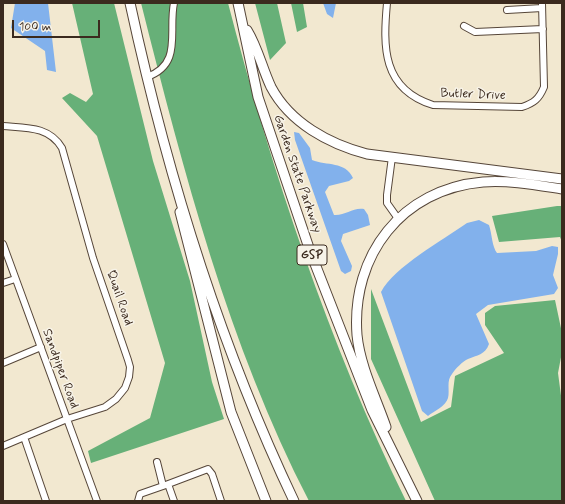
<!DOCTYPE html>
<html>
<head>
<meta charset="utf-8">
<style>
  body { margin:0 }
  #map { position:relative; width:565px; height:504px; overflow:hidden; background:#f2e8d0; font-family:Mynerve,sans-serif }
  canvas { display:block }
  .frame { position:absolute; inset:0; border:4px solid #3b2a1e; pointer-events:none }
  .scale { position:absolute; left:12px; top:20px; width:88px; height:18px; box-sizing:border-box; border:2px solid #3b2a1e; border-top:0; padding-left:5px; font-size:12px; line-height:14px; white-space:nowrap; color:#3b2a1e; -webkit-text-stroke:3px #f7f3e8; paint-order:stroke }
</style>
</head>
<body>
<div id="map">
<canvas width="565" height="504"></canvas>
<div class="frame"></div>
<div class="scale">100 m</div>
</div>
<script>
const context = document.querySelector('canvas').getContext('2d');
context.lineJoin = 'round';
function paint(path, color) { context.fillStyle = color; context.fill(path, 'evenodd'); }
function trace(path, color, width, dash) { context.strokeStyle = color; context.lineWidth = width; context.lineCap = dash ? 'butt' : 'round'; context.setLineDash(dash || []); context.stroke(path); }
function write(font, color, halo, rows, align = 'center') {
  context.font = font + ' Mynerve,sans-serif'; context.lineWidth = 3; context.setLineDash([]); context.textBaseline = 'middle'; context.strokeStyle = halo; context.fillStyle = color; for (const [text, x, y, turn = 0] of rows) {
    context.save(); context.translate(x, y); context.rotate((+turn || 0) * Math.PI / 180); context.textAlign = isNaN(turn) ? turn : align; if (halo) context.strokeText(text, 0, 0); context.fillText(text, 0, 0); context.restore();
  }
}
paint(new Path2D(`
  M 72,3 L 114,3 L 153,161 L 190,281 L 212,382 L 224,419 L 91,463 L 88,451 L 150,418 L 165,363 L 97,136 L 62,98 L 70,93 L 86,102 L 93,94 Z
  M 141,3 L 228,3 C 272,173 329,343 406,501 L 309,501 C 228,344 184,173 141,3 Z
  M 255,3 L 277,3 L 286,43 L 270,60 Z
  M 291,3 L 303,3 L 307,27 L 297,32 Z
  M 557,206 L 562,206 L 562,242 L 560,237 L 499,242 L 492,216 Z
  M 371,289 L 421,422 L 451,407 L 455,376 L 504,353 L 485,325 L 485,313 L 495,306 L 555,300 L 562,333 L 562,352 L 558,373 L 562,403 L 562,501 L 435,501 L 371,359 Z`), '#67b078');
paint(new Path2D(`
  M 15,3 L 48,3 L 56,72 L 47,70 L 45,51 L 11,28 Z
  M 323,3 L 336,3 L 333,18 L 327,14 Z
  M 294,132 L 299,133 L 310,148 L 312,160 C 327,166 345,161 353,178 L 349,181 L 329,186 L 325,192 L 334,215 C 345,216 353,207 364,209 L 368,215 L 370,225 L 343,234 L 341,241 L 352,266 L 351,271 L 345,274 L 341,271 L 295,140 Z
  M 479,220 L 489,225 C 492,234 492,247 497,253 L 536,251 L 552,246 L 558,247 L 558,254 L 553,275 L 558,288 L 554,294 L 488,305 L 476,314 L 489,344 C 485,355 477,355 468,359 C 463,361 455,369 452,374 C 446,381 450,390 448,398 C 446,406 434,411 428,416 L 422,411 L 381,292 C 394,267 443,240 467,223 Z`), '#82b1ec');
const minor = new Path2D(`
  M 387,3 C 383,47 382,89 433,105 L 522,107 C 534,103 539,99 544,87 L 542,3
  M 507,10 L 542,8
  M 464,26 L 475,32 L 543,29
  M 147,77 C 183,64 168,32 174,3
  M 3,126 C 26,128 49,126 62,148 L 93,258 L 128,360 L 130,367 L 129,377 L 125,388 L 116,399 L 105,407 L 67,419 L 3,446
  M 392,157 L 387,195 L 387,203 L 399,220
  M 3,244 L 97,501
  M 3,283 L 15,279
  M 3,363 L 41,347
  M 24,437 L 46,501
  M 168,484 L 174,501
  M 163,486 L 208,469 L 212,474 L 221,501
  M 138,501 L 140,494 L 163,486 L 157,462`);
const highway = new Path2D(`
  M 130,3 C 167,174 219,343 294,501
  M 238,3 L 258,97 L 310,251 L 372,410 L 417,501
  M 247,30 C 258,48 262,68 271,87 C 290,123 329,144 367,154 L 562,179
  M 180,212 L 231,412 L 266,501
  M 386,427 C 376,398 360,366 357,335 C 351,255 402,189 483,182 C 509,180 536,185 562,189`);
trace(minor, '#564639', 8);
trace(highway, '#564639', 11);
trace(minor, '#fff', 6);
trace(highway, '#fff', 9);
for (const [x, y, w] of [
  [312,255,30]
]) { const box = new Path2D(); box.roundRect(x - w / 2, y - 10, w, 20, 3); context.fillStyle = '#f7f3e8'; context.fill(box); trace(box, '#3b2a1e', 1); }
write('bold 12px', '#3b2a1e', null, [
  ["GSP",312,255]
]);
write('13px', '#3b2a1e', '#f7f3e8', [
  ["Butler Drive",473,95,2],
  ["Garden State Parkway",297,174,71],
  ["Quail Road",119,298,71],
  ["Sandpiper Road",60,369,70]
]);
</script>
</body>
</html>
